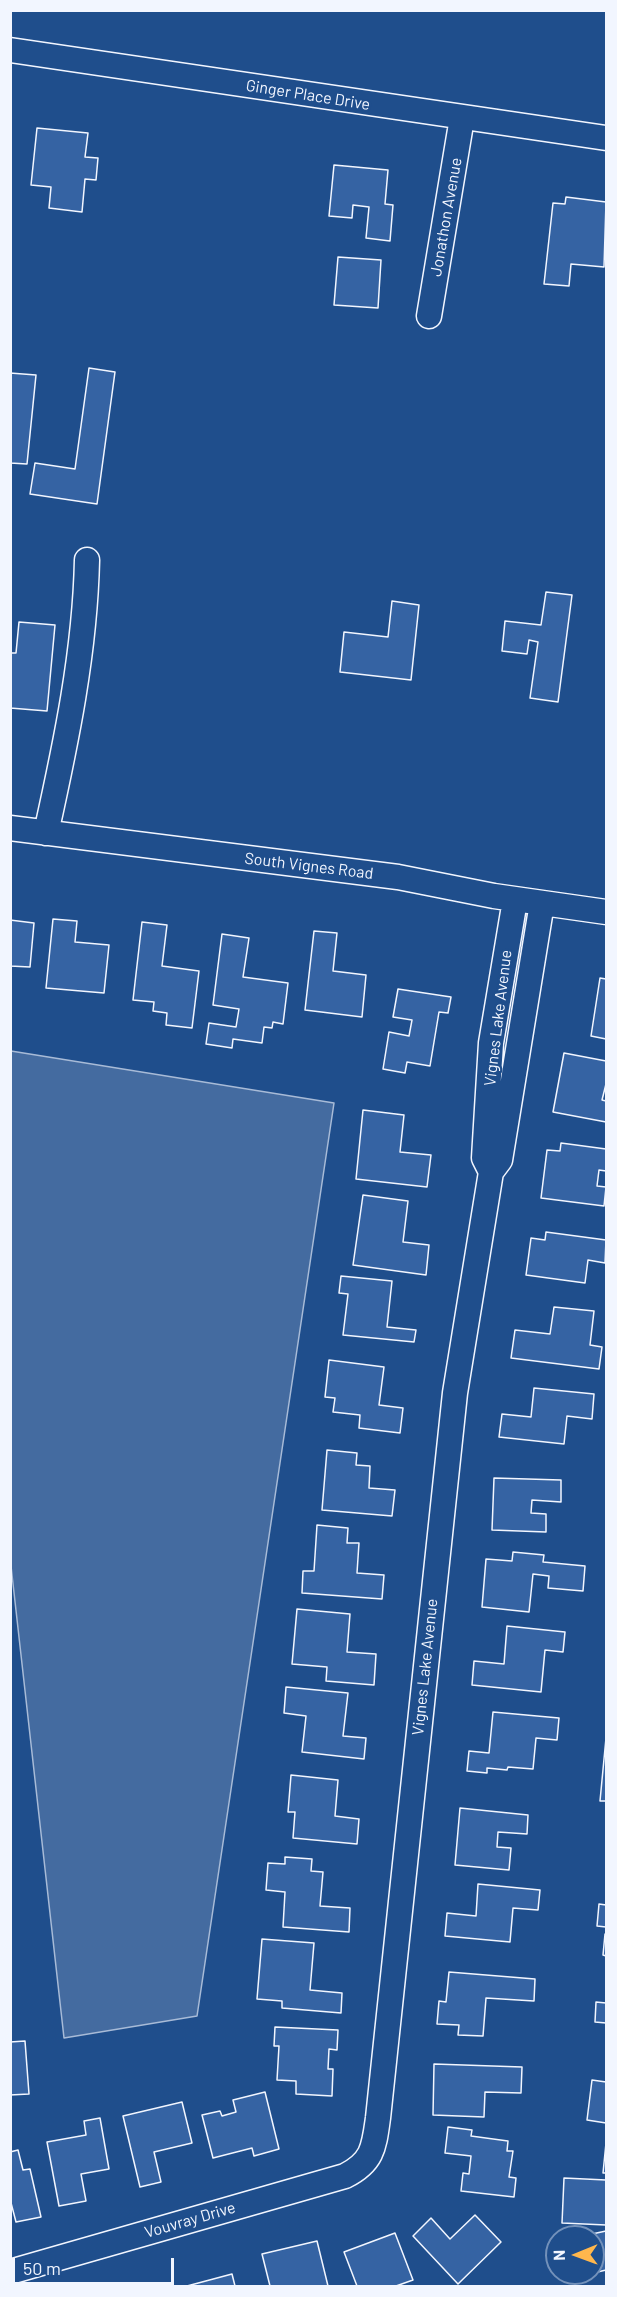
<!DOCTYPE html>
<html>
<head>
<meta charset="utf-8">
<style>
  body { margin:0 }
  #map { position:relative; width:617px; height:2297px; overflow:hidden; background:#1f4e8c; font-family:Barlow,sans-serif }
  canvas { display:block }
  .frame { position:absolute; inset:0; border:12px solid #f2f6ff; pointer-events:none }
  .north { position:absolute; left:545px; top:2225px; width:60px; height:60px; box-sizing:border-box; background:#1f4e8c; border:2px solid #7391ba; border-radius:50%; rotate:269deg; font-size:16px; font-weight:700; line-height:24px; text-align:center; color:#f2f6ff }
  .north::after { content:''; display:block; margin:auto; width:21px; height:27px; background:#ffb74d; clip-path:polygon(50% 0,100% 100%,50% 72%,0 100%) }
  .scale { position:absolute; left:12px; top:2258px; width:162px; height:27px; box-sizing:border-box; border:3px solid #f2f6ff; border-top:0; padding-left:8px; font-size:18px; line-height:21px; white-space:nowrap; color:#f2f6ff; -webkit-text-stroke:4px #1f4e8c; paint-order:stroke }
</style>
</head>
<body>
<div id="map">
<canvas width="617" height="2297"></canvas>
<div class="frame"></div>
<div class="north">N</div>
<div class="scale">50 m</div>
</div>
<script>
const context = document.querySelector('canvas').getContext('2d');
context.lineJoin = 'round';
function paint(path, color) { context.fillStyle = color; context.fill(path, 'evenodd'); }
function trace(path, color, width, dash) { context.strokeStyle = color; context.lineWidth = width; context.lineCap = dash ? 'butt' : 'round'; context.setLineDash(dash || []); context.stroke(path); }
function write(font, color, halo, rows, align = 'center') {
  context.font = font + ' Barlow,sans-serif'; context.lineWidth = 4.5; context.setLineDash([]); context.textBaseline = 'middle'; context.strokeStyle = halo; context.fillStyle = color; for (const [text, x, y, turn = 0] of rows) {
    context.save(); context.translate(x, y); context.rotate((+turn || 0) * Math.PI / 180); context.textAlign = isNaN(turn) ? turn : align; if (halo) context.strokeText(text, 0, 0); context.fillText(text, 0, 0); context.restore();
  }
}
const water = new Path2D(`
  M 11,1051 L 334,1103 L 197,2016 L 64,2038 L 10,1557 Z`);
paint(water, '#446ba0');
trace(water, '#a8bbd7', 1.5);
const building = new Path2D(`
  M 37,128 L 88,133 L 85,157 L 98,158 L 96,180 L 85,179 L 82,212 L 49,208 L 51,187 L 31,185 Z
  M 334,165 L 388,170 L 385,204 L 393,205 L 390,241 L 366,238 L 369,207 L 353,205 L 352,218 L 329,216 Z
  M 566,197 L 606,202 L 604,267 L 571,264 L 569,286 L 544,284 L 553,203 L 565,204 Z
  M 338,257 L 381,260 L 378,308 L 334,305 Z
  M 89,368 L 115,372 L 97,504 L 30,494 L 35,463 L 75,469 Z
  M 10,373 L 36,375 L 27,464 L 10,463 Z
  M 546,592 L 572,595 L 558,702 L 530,698 L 538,642 L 529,640 L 527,654 L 502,651 L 505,621 L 541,625 Z
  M 392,601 L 419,605 L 411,680 L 340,672 L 344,632 L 388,637 Z
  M 19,622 L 55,625 L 47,711 L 10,708 L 10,653 L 16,653 Z
  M 53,919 L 77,921 L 75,942 L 109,945 L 104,993 L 46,988 Z
  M 10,920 L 34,923 L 30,967 L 10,966 Z
  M 142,922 L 167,925 L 162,966 L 199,971 L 192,1028 L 166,1025 L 167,1013 L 153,1011 L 154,1002 L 133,1000 Z
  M 314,931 L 337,933 L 333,971 L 366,975 L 362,1017 L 305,1010 Z
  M 222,934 L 249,938 L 243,977 L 288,983 L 283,1024 L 273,1022 L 272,1028 L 264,1027 L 262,1043 L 233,1039 L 232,1048 L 206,1044 L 209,1023 L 236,1027 L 239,1009 L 213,1005 Z
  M 600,978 L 606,979 L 606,1039 L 591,1036 Z
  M 398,989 L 451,997 L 448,1013 L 439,1012 L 430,1066 L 407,1062 L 405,1073 L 383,1069 L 389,1032 L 409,1036 L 412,1020 L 393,1017 Z
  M 564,1053 L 606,1061 L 606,1084 L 602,1100 L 606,1101 L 606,1122 L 553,1112 Z
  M 363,1110 L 404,1115 L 400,1152 L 431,1155 L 427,1187 L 356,1179 Z
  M 561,1143 L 606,1149 L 606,1171 L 599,1170 L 597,1186 L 606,1187 L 604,1206 L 541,1198 L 547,1150 L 560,1151 Z
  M 363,1195 L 408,1201 L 403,1242 L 429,1245 L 426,1275 L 353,1265 Z
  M 546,1232 L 606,1240 L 605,1263 L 588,1260 L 585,1283 L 526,1275 L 531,1238 L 545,1240 Z
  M 341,1276 L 392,1281 L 387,1327 L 416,1330 L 414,1342 L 343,1335 L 348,1294 L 339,1293 Z
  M 554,1307 L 594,1311 L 590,1345 L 602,1347 L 599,1369 L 511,1358 L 515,1330 L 550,1334 Z
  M 329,1360 L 384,1367 L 379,1405 L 403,1408 L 400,1433 L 359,1428 L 360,1415 L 333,1412 L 335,1398 L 325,1397 Z
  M 534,1388 L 594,1394 L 592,1419 L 567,1416 L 564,1444 L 499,1437 L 502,1414 L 531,1417 Z
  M 327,1450 L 357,1453 L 356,1465 L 370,1466 L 369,1488 L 395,1490 L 392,1516 L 322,1510 Z
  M 494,1478 L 561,1480 L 561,1502 L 532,1500 L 531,1513 L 546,1514 L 546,1532 L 492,1530 Z
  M 317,1525 L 348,1528 L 347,1543 L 359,1543 L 357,1573 L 384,1575 L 382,1599 L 302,1593 L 303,1571 L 314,1571 Z
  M 513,1552 L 544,1555 L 543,1562 L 585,1566 L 583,1591 L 548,1588 L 549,1576 L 533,1574 L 529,1612 L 482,1607 L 486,1559 L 512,1561 Z
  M 297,1609 L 350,1614 L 347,1652 L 376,1654 L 374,1685 L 326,1681 L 327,1667 L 292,1664 Z
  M 507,1626 L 565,1632 L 563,1652 L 545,1650 L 541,1692 L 472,1685 L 474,1661 L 504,1664 Z
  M 286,1687 L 348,1693 L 343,1736 L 366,1738 L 364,1759 L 302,1752 L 306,1716 L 284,1713 Z
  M 493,1712 L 559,1718 L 557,1740 L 536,1738 L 533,1769 L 508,1767 L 507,1770 L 487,1768 L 487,1773 L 467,1771 L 469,1751 L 489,1753 Z
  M 606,1738 L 606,1801 L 600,1801 Z
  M 291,1775 L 338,1780 L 335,1816 L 359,1819 L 357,1844 L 293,1838 L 295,1812 L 288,1812 Z
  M 460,1808 L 528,1815 L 527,1834 L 498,1832 L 497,1847 L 511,1848 L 509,1870 L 455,1865 Z
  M 285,1857 L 312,1859 L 311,1871 L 323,1872 L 320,1906 L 350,1908 L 349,1932 L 283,1927 L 285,1892 L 266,1890 L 268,1863 L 285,1864 Z
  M 478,1884 L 540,1890 L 538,1910 L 513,1908 L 510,1942 L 445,1936 L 447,1913 L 476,1916 Z
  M 599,1904 L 606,1905 L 606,1927 L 597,1926 Z
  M 605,1934 L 606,1934 L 606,1956 L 603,1955 Z
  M 262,1939 L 314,1943 L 310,1990 L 342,1993 L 341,2013 L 282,2008 L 282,2001 L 257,1999 Z
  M 449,1972 L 535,1979 L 534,2001 L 486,1998 L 483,2036 L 458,2035 L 459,2025 L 437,2024 L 439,2001 L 446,2002 Z
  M 596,2002 L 606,2003 L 606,2023 L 595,2022 Z
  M 275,2027 L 338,2030 L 337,2050 L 329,2049 L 328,2069 L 333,2069 L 332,2096 L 296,2094 L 296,2081 L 277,2080 L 279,2046 L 274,2046 Z
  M 25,2041 L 29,2094 L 10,2095 L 10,2042 Z
  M 434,2064 L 522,2067 L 521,2093 L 485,2092 L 484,2117 L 433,2115 Z
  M 592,2080 L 606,2082 L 606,2123 L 587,2120 Z
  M 265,2092 L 279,2149 L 254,2156 L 252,2148 L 213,2158 L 202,2115 L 220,2111 L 222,2116 L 236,2112 L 233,2100 Z
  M 182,2102 L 192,2143 L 154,2152 L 161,2182 L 140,2187 L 123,2116 Z
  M 100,2118 L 109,2169 L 81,2174 L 86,2201 L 59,2206 L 47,2142 L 86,2135 L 84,2121 Z
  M 448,2127 L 472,2130 L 471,2136 L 508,2141 L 507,2151 L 513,2151 L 509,2177 L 516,2178 L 514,2197 L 461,2191 L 463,2173 L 469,2174 L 471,2156 L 445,2153 Z
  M 606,2143 L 606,2173 L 603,2173 Z
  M 18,2150 L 23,2170 L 30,2169 L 41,2217 L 16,2222 L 10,2199 L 10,2152 Z
  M 564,2178 L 606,2180 L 606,2225 L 562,2223 Z
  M 475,2215 L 501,2242 L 458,2284 L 413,2236 L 431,2218 L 450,2239 Z
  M 606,2231 L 606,2270 L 568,2279 L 567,2273 L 593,2273 L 593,2237 L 578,2237 Z
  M 395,2233 L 413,2280 L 396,2286 L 357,2286 L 344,2252 Z
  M 317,2241 L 328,2286 L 270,2286 L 262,2254 Z
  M 232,2274 L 235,2286 L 187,2286 Z`);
paint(building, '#3563a3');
trace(building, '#f2f6ff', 1.5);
const minor = new Path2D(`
  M 10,50 L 606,138
  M 429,316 L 462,118
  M 10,828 L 398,877 L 494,896 L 606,912
  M 46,833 C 66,743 85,652 87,560
  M 491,1172 L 484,1158 L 491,1043 L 515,900
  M 10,2272 L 345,2176 C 373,2162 374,2147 378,2118 L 455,1393 L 491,1172 L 500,1160 L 542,903`);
trace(minor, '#f2f6ff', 27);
trace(minor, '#1f4e8c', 24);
write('16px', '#f2f6ff', '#1f4e8c', [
  ["Ginger Place Drive",308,95,9],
  ["Jonathon Avenue",446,217,-80],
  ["South Vignes Road",309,866,7],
  ["Vignes Lake Avenue",498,1018,-83],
  ["Vignes Lake Avenue",425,1667,-84],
  ["Vouvray Drive",190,2220,-16]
]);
</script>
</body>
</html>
